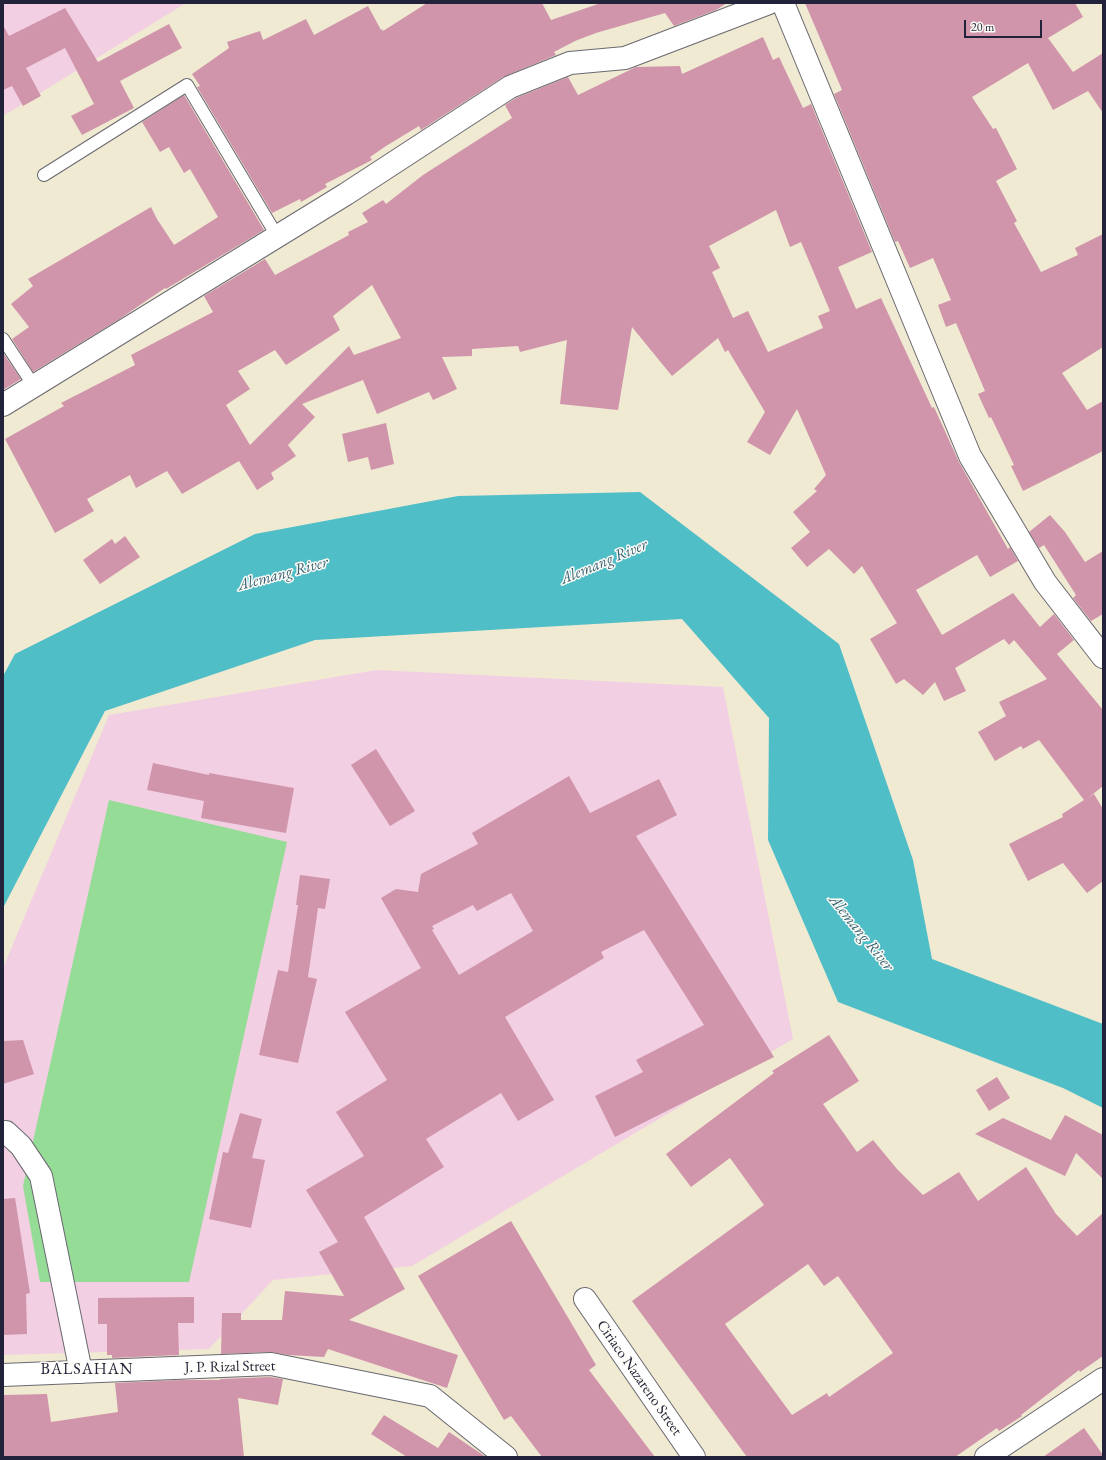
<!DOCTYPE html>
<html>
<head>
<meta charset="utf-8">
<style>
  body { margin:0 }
  #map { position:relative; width:1106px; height:1460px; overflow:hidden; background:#f0ead2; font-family:"EB Garamond",serif }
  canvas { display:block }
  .frame { position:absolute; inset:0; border:4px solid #22223b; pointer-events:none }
  .scale { position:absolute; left:964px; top:20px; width:78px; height:18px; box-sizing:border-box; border:2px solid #22223b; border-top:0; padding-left:5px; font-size:12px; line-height:14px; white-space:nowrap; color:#22223b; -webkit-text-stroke:3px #fdfcf7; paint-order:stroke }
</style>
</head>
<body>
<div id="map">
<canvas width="1106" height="1460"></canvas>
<div class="frame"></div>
<div class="scale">20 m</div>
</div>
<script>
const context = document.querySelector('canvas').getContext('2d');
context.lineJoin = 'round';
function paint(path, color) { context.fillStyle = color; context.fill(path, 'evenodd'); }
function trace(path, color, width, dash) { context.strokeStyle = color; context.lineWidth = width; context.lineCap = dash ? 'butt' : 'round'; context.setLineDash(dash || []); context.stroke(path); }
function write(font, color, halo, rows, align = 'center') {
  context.font = font + ' "EB Garamond",serif'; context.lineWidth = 3; context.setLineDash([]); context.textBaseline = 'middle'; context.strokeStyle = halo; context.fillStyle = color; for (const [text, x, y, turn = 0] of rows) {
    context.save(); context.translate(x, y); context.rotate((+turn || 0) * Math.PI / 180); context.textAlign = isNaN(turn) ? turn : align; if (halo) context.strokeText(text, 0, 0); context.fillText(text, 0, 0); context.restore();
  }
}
paint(new Path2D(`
  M 3,3 L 186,3 L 3,116 Z
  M 377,670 L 723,687 L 793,1039 L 412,1266 L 273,1280 L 209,1349 L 3,1355 L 3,968 L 109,715 Z`), '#f2cfe2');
paint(new Path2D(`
  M 109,800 L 287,842 L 189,1282 L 40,1282 L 23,1186 Z`), '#95dc96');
paint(new Path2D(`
  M 640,492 L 839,644 L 913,860 L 932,959 L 1103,1024 L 1103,1108 L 1063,1088 L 838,1002 L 768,840 L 769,718 L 682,619 L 315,640 L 105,711 L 3,908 L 3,676 L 15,654 L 255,534 L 458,496 Z`), '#50bec7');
paint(new Path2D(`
  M 427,3 L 542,3 L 551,20 L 601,3 L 727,3 L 716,10 L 674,26 L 665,13 L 596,33 L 575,41 L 554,52 L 556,55 L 503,77 L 421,130 L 419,126 L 386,146 L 370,157 L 372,160 L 325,184 L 327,187 L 301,202 L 300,199 L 272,213 L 197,87 L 200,86 L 192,74 L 229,48 L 227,42 L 260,31 L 263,40 L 306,19 L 314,35 L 368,6 L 381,30 L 382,29 L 383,31 Z
  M 805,3 L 1075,3 L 1083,17 L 1048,38 L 1073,72 L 1103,53 L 1103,113 L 1088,91 L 1053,110 L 1028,63 L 972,97 L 993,129 L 996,128 L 1017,169 L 996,181 L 1017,221 L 1014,223 L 1041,272 L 1078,255 L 1075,248 L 1103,234 L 1103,347 L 1062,373 L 1087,410 L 1103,401 L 1103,451 L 1023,491 L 1011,466 L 1014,465 L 991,417 L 989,418 L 978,394 L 985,391 L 956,323 L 946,327 L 938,305 L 951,300 L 933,258 L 910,268 L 898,241 L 895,242 L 834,94 L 842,90 Z
  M 65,8 L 98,62 L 169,24 L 182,48 L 120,81 L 134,108 L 82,135 L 71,116 L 94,104 L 65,48 L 26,68 L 41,96 L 23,106 L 12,86 L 3,90 L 3,25 L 9,36 Z
  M 763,37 L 773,60 L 779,57 L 803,108 L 811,104 L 872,252 L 838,267 L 856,309 L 881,298 L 932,408 L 934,407 L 959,462 L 1008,549 L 1010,547 L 1018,561 L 990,577 L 977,555 L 916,590 L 942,635 L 1013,593 L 1040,627 L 1054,614 L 1074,640 L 1057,654 L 1103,710 L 1103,786 L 1088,798 L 1094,794 L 1103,809 L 1103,881 L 1087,893 L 1063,863 L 1028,881 L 1009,844 L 1063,817 L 1062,814 L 1084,800 L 1039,740 L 1023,749 L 1021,746 L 995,761 L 978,732 L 1006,716 L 999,702 L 1047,679 L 1014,640 L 1009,645 L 1004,639 L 955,668 L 966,691 L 944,701 L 935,682 L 923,695 L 904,679 L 896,684 L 870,639 L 897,623 L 862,566 L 854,574 L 829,549 L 807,567 L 791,548 L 810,532 L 793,512 L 817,491 L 814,489 L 826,475 L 797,409 L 770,455 L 747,442 L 765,412 L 728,350 L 725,352 L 718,338 L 672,376 L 632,327 L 618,410 L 560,404 L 567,340 L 520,352 L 518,346 L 472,349 L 472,356 L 442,357 L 457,389 L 433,400 L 429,392 L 377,414 L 363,380 L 302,404 L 315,417 L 288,445 L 296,456 L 271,473 L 274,479 L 257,490 L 239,461 L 182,494 L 167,471 L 136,488 L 130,475 L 87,499 L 94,511 L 55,533 L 5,439 L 64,406 L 61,403 L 135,365 L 131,355 L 213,312 L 204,296 L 265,259 L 275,275 L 349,235 L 348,232 L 368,222 L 362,213 L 383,200 L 386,204 L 423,175 L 512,118 L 505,105 L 516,98 L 568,77 L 578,95 L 636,67 L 680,66 L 682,74 ZM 776,210 L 790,247 L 801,242 L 830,311 L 818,316 L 823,328 L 768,352 L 748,311 L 733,318 L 712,272 L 720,268 L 709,246 ZM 372,285 L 401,338 L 354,355 L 349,346 L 250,445 L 226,405 L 250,389 L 238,371 L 275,350 L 286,365 L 340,330 L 333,316 Z
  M 184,95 L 264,230 L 166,289 L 165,288 L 118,320 L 33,372 L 12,339 L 29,327 L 11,304 L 33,286 L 28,279 L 151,207 L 157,219 L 174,245 L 218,217 L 190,169 L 184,173 L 169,147 L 160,152 L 142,122 Z
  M 3,353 L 21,379 L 3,390 Z
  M 386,423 L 394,464 L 371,470 L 368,457 L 348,462 L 342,434 Z
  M 1050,515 L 1065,532 L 1085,562 L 1103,551 L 1103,614 L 1091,621 L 1073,598 L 1076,595 L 1044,545 L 1039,548 L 1029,532 Z
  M 125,536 L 140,557 L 100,584 L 83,560 L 112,539 L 115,544 Z
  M 376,749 L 415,811 L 390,826 L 351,765 Z
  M 153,763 L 209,775 L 209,773 L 294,788 L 286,833 L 201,818 L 204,801 L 147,790 Z
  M 569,776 L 590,813 L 659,779 L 677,815 L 636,836 L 774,1057 L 615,1137 L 595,1096 L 643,1072 L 636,1060 L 704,1025 L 644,930 L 601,952 L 604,958 L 505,1017 L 554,1100 L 518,1121 L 501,1093 L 426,1139 L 444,1167 L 364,1217 L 405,1289 L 349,1320 L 458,1355 L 447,1388 L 328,1349 L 324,1357 L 288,1355 L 271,1352 L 221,1354 L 222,1313 L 241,1313 L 241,1320 L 282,1320 L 285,1291 L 344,1296 L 319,1252 L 338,1242 L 306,1190 L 364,1156 L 336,1112 L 387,1080 L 345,1012 L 421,968 L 381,898 L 396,889 L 418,892 L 421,874 L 478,844 L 472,833 ZM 511,893 L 533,931 L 459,975 L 432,930 L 434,929 L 432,926 L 473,905 L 477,911 Z
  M 300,875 L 330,879 L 325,909 L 318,908 L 308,977 L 317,979 L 298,1063 L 259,1055 L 278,970 L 288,972 L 298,905 L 296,905 Z
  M 829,1035 L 859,1081 L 823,1104 L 857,1152 L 873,1140 L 897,1169 L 923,1195 L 959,1172 L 978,1201 L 1026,1167 L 1056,1214 L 1077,1236 L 1103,1213 L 1103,1356 L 1080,1372 L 1079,1370 L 1021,1415 L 1022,1416 L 999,1431 L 997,1428 L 955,1457 L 747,1457 L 632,1301 L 764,1205 L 730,1158 L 691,1187 L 666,1154 L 774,1073 L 772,1071 ZM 808,1264 L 824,1286 L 838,1276 L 893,1353 L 829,1397 L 827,1393 L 792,1415 L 725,1324 Z
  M 23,1040 L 34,1074 L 3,1084 L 3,1041 Z
  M 997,1077 L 1010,1098 L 989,1111 L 976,1090 Z
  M 240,1113 L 262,1119 L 252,1158 L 265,1160 L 251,1228 L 209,1219 L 223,1152 L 228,1153 Z
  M 1065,1115 L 1103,1135 L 1103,1179 L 1076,1153 L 1065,1176 L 975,1134 L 1003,1118 L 1051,1140 Z
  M 15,1198 L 30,1293 L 26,1294 L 27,1334 L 3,1335 L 3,1199 Z
  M 511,1221 L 596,1365 L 589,1370 L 655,1457 L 542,1457 L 511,1416 L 504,1420 L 418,1276 Z
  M 194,1297 L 194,1323 L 178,1323 L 179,1355 L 112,1358 L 112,1355 L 107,1355 L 107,1324 L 98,1324 L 98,1298 Z
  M 270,1377 L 283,1379 L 278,1405 L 238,1398 L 244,1457 L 3,1457 L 3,1395 L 47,1394 L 51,1422 L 118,1412 L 115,1383 L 180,1380 L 220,1380 L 220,1379 Z
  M 384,1415 L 438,1448 L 449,1432 L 486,1457 L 407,1457 L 371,1434 Z
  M 1084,1428 L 1103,1455 L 1103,1457 L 1043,1457 Z`), '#d095ab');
const service = new Path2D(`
  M 44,175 L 187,85 L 277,236
  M 3,339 L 34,386`);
const minor = new Path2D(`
  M 3,405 L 346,194 L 510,87 L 570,63 L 625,58 L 769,3
  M 3,1132 L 6,1132 L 21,1146 L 41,1176 L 81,1372
  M 585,1299 L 694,1457
  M 3,1375 L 271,1364 L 430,1396 L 506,1457`);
const tertiary = new Path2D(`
  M 783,3 L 970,456 L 1045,582 L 1103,657`);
const secondary = new Path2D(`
  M 986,1457 L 1103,1379`);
trace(service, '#6a6870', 14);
trace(minor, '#6a6870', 24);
trace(tertiary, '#6a6870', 24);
trace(secondary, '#6a6870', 24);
trace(service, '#fff', 12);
trace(minor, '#fff', 22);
trace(tertiary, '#fff', 22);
trace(secondary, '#fff', 22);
write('15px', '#22223b', '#fdfcf7', [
  ["J. P. Rizal Street",230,1367,-1],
  ["Ciriaco Nazareno Street",639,1378,55]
]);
write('italic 16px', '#346073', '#fdfcf7', [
  ["Alemang River",604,562,-23],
  ["Alemang River",283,574,-15],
  ["Alemang River",861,933,51]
]);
context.letterSpacing = '1px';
write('16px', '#22223b', '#fdfcf7', [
  ["BALSAHAN",87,1370]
]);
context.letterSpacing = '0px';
</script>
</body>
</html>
